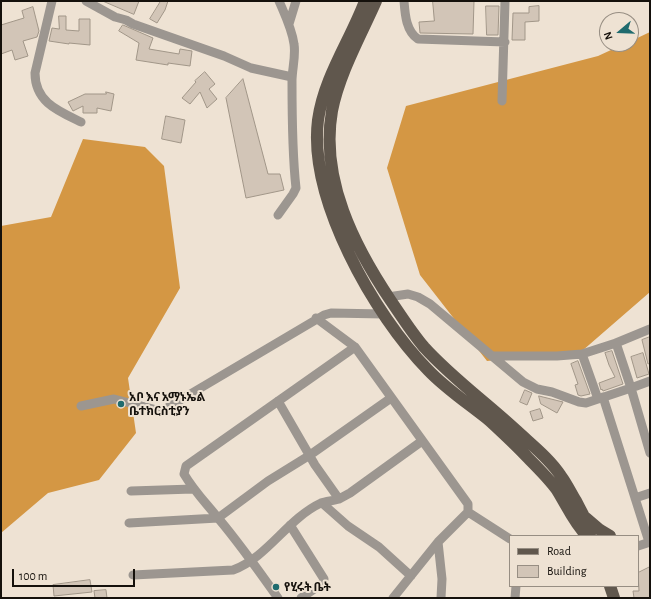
<!DOCTYPE html>
<html>
<head>
<meta charset="utf-8">
<style>
  body { margin:0 }
  #map { position:relative; width:651px; height:599px; overflow:hidden; background:#eee2d3; font-family:"Alegreya Sans",sans-serif }
  canvas { display:block }
  .frame { position:absolute; inset:0; border:2px solid #15110c; pointer-events:none }
  .legend { position:absolute; left:509px; top:535px; width:130px; height:52px; box-sizing:border-box; background:#eee2d3; border:1px solid #978e83; margin:0; padding:5px 7px; list-style:none; font-size:12px; color:#15110c }
  .legend li { display:flex; align-items:center; gap:8px; height:20px }
  .legend b { width:20px; border:1px solid #978e83 }
  .north { position:absolute; left:599px; top:12px; width:40px; height:40px; box-sizing:border-box; background:#eee2d3; border:1px solid #978e83; border-radius:50%; rotate:251deg; font-size:11px; font-weight:700; line-height:16px; text-align:center; color:#15110c }
  .north::after { content:''; display:block; margin:auto; width:14px; height:18px; background:#1f6b6e; clip-path:polygon(50% 0,100% 100%,50% 72%,0 100%) }
  .scale { position:absolute; left:12px; top:569px; width:123px; height:18px; box-sizing:border-box; border:2px solid #15110c; border-top:0; padding-left:5px; font-size:12px; line-height:14px; white-space:nowrap; color:#15110c; -webkit-text-stroke:3px #eee2d3; paint-order:stroke }
</style>
</head>
<body>
<div id="map">
<canvas width="651" height="599"></canvas>
<div class="frame"></div>
<ul class="legend">
<li><b style="height:5px;background:#60574d"></b>Road</li>
<li><b style="height:11px;background:#d2c5b7"></b>Building</li>
</ul>
<div class="north">N</div>
<div class="scale">100 m</div>
</div>
<script>
const context = document.querySelector('canvas').getContext('2d');
context.lineJoin = 'round';
function paint(path, color) { context.fillStyle = color; context.fill(path, 'evenodd'); }
function trace(path, color, width, dash) { context.strokeStyle = color; context.lineWidth = width; context.lineCap = dash ? 'butt' : 'round'; context.setLineDash(dash || []); context.stroke(path); }
function write(font, color, halo, rows, align = 'center') {
  context.font = font + ' "Alegreya Sans","Noto Sans Ethiopic",sans-serif'; context.lineWidth = 4; context.setLineDash([]); context.textBaseline = 'middle'; context.strokeStyle = halo; context.fillStyle = color; for (const [text, x, y, turn = 0] of rows) {
    context.save(); context.translate(x, y); context.rotate((+turn || 0) * Math.PI / 180); context.textAlign = isNaN(turn) ? turn : align; if (halo) context.strokeText(text, 0, 0); context.fillText(text, 0, 0); context.restore();
  }
}
paint(new Path2D(`
  M 650,32 L 650,292 L 582,351 L 487,361 L 420,275 L 387,168 L 406,106 L 598,56 L 624,44 L 631,44 L 631,41 Z
  M 83,139 L 145,147 L 164,166 L 180,288 L 128,378 L 136,433 L 99,480 L 48,493 L 1,533 L 1,226 L 51,217 Z`), '#d49744');
const building = new Path2D(`
  M 103,1 L 139,1 L 134,14 Z
  M 161,1 L 168,1 L 165,10 L 157,23 L 150,19 Z
  M 433,1 L 474,1 L 473,34 L 420,33 L 419,22 L 434,21 Z
  M 486,6 L 499,6 L 498,35 L 487,35 Z
  M 539,6 L 539,21 L 525,22 L 525,40 L 512,40 L 513,13 L 529,13 L 529,7 Z
  M 33,7 L 39,31 L 37,37 L 23,41 L 28,56 L 15,60 L 12,50 L 1,54 L 1,25 L 24,18 L 22,11 Z
  M 59,16 L 66,16 L 66,30 L 79,31 L 79,19 L 90,19 L 90,45 L 69,43 L 69,44 L 49,41 L 52,28 L 59,29 Z
  M 123,25 L 153,38 L 149,49 L 179,54 L 180,49 L 192,51 L 190,66 L 168,63 L 168,65 L 136,60 L 139,43 L 119,31 Z
  M 205,72 L 215,84 L 209,89 L 217,99 L 207,108 L 200,92 L 190,104 L 182,98 L 196,82 L 195,81 Z
  M 243,79 L 268,174 L 280,174 L 284,190 L 246,198 L 226,98 Z
  M 106,92 L 114,94 L 111,111 L 97,108 L 97,113 L 83,113 L 83,106 L 73,111 L 68,102 L 85,94 L 106,94 Z
  M 166,116 L 185,120 L 181,143 L 162,139 Z
  M 650,337 L 650,363 L 648,364 L 642,340 Z
  M 612,351 L 623,384 L 603,391 L 602,389 L 601,390 L 599,383 L 615,377 L 609,365 L 605,353 Z
  M 643,353 L 649,374 L 637,378 L 631,357 Z
  M 578,361 L 590,394 L 581,396 L 578,395 L 575,385 L 578,384 L 571,364 Z
  M 525,390 L 532,393 L 527,405 L 520,402 Z
  M 539,396 L 563,402 L 557,413 L 541,404 Z
  M 540,409 L 543,418 L 533,421 L 530,412 Z
  M 650,567 L 650,598 L 634,598 L 633,591 L 639,591 L 638,573 Z
  M 90,580 L 92,592 L 54,596 L 53,585 Z
  M 106,590 L 107,598 L 95,598 L 94,591 Z`);
paint(building, '#d2c5b7');
trace(building, '#a19688', 1);
trace(new Path2D(`
  M 52,1 L 35,73 C 35,102 58,111 81,122
  M 86,1 L 115,17 L 126,20 L 133,24 L 224,56 L 251,68 L 292,77
  M 404,1 C 405,14 406,31 418,39 L 505,42
  M 289,24 L 296,1
  M 502,101 L 505,1
  M 278,215 L 293,194 L 296,188 C 292,152 292,116 292,81 C 292,69 296,56 294,44 C 292,29 285,15 279,1
  M 388,297 L 408,294 L 418,297 L 430,304 L 523,382 L 537,389 L 552,392 L 579,402 L 586,403 L 631,388 L 616,343 L 650,329
  M 316,318 L 355,347
  M 582,354 L 598,399
  M 492,356 L 557,356 L 582,354 L 616,343
  M 650,381 L 631,388 L 650,453
  M 603,397 L 649,542
  M 81,406 L 114,399 L 157,410 L 165,409 L 324,315 L 331,313 L 384,314
  M 131,491 L 193,489
  M 635,498 L 650,493
  M 339,499 L 350,493 L 422,441
  M 322,503 L 348,526 L 379,547 L 411,576
  M 468,512 L 510,539
  M 129,523 L 218,518 L 268,481 L 310,455 L 391,398
  M 290,525 L 324,579 L 323,583 L 301,598
  M 438,542 L 442,579 L 441,598
  M 638,546 L 650,542
  M 133,575 L 233,570 C 268,557 287,519 321,503 C 326,501 333,501 339,499 L 315,465 L 278,401
  M 278,598 C 259,571 240,544 218,518 C 206,503 194,491 184,474 L 186,466 L 355,347 L 468,504 L 468,512 L 438,542 L 393,598
  M 515,598 L 516,586`), '#9c9690', 9);
trace(new Path2D(`
  M 365,1 C 350,41 324,77 318,120 C 308,199 374,315 428,370 C 446,389 469,404 490,421 C 503,433 517,446 529,459 C 539,469 549,479 557,490 C 567,506 574,523 587,536
  M 376,1 C 361,35 339,74 332,111 C 320,179 354,246 391,301 C 402,317 412,333 424,347 C 452,378 487,403 517,431 C 532,445 550,459 561,476 C 567,484 571,493 576,501 C 582,513 589,523 590,536
  M 586,518 L 600,530 L 610,536
  M 610,586 L 614,598`), '#60574d', 12);
for (const [x, y, r, color] of [
  [121,404,4,"#1f6b6e"],
  [276,587,4,"#1f6b6e"]
]) { const dot = new Path2D(); dot.arc(x, y, r, 0, 2 * Math.PI); context.fillStyle = color; context.fill(dot); trace(dot, '#eee2d3', 1.5); }
write('bold 12px', '#15110c', '#eee2d3', [
  ["አቦ እና አማኑኤል",129,397],
  ["ቤተክርስቲያን",129,411],
  ["የሂሩት ቤት",284,587]
], 'left');
</script>
</body>
</html>
